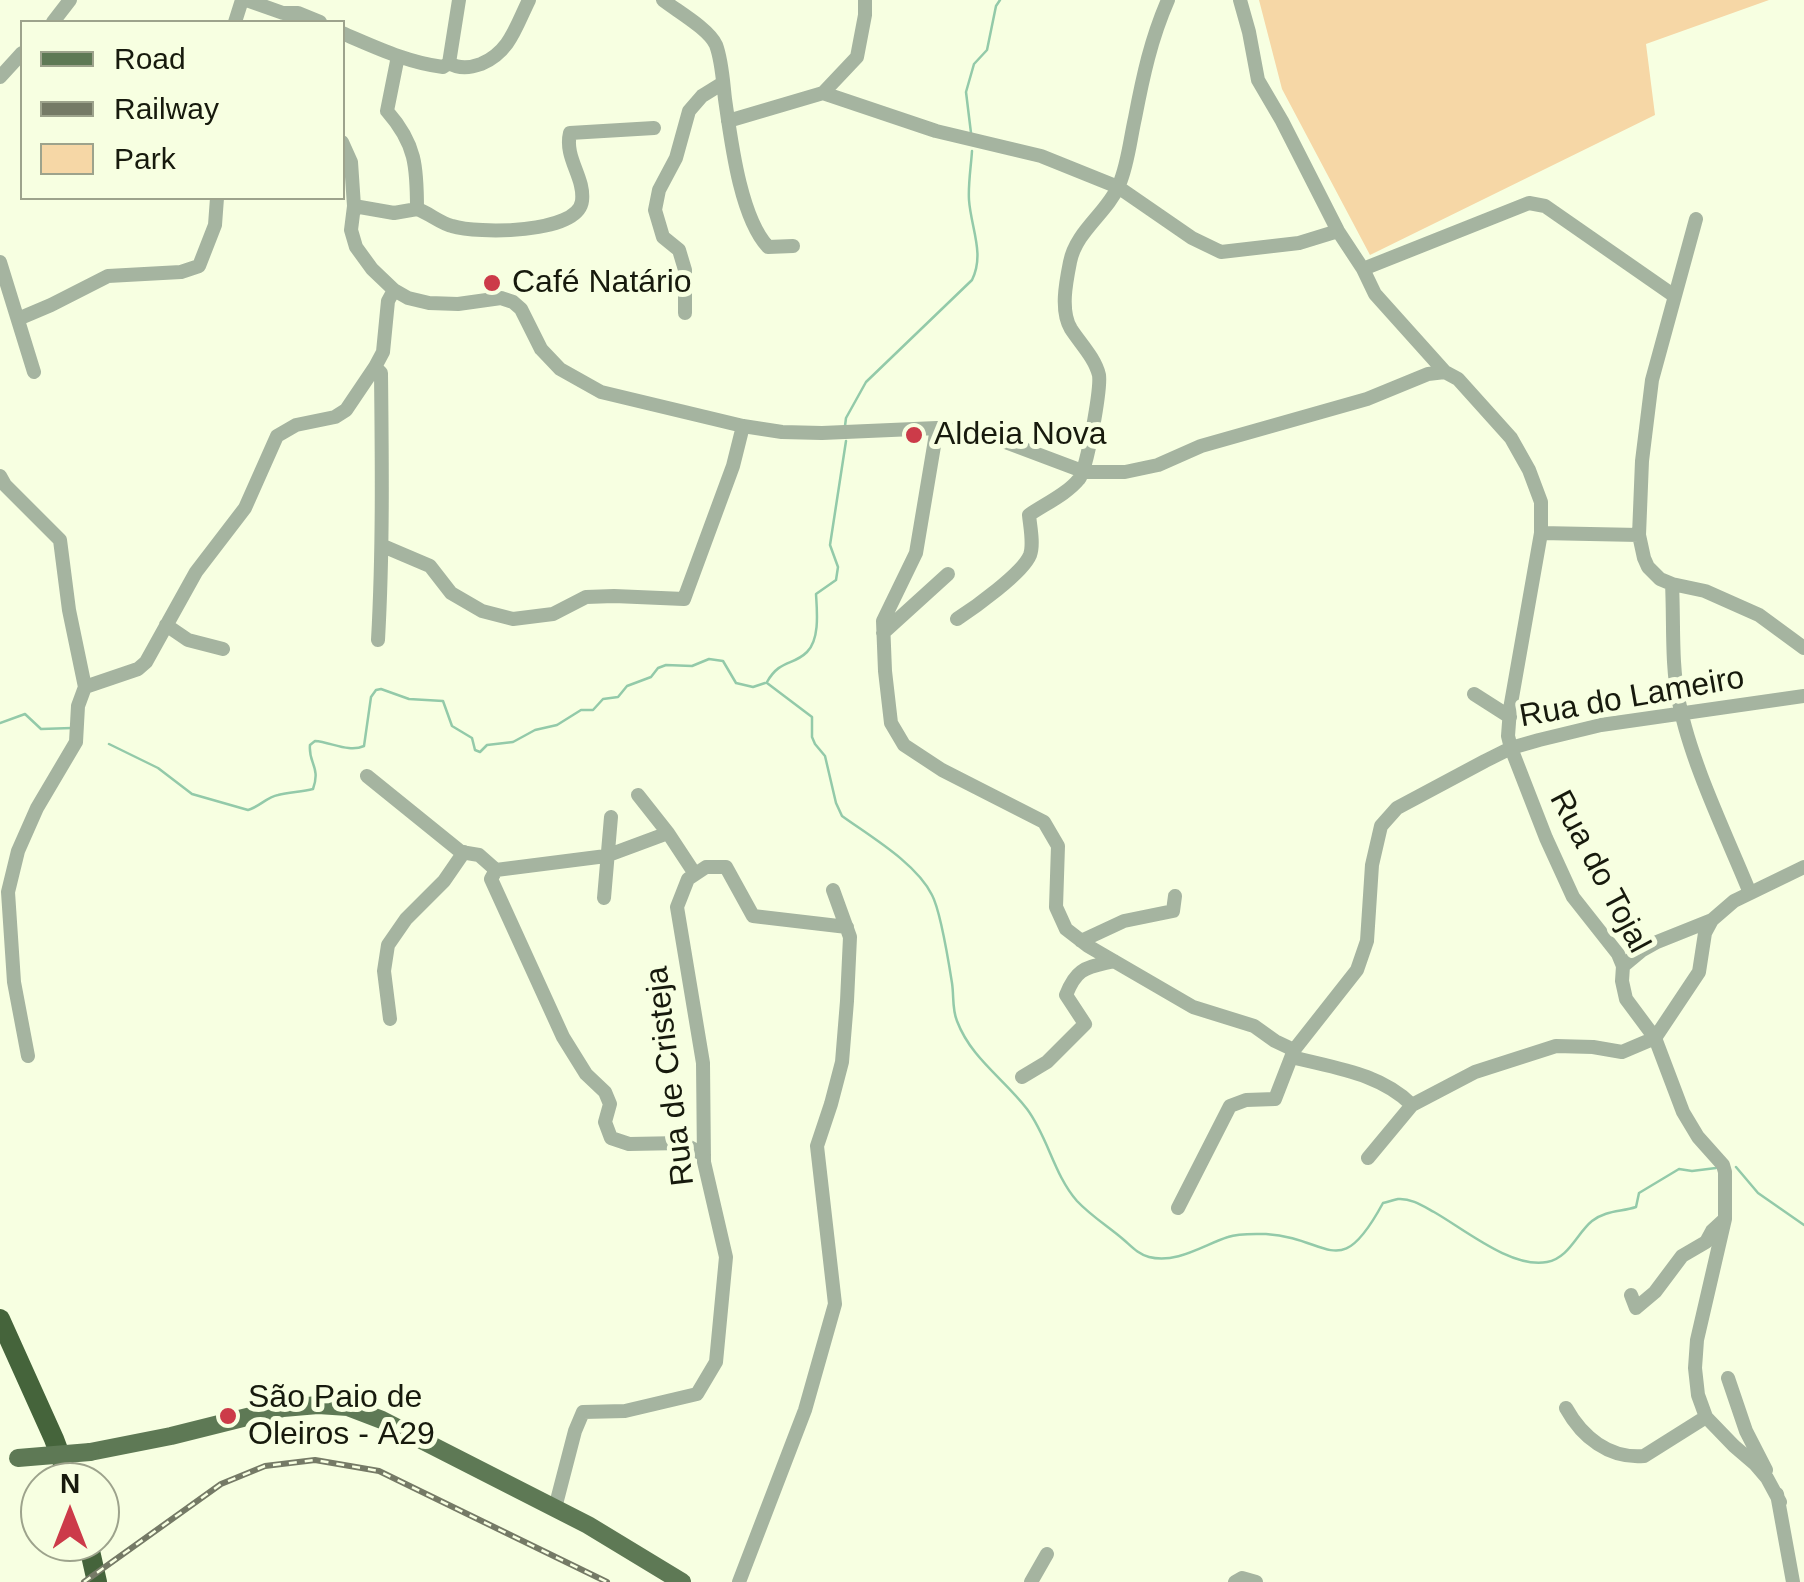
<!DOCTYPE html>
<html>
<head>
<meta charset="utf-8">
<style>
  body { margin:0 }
  #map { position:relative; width:1804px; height:1582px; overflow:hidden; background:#f7ffe1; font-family:Arial,sans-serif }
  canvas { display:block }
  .legend { position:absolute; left:20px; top:20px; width:325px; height:180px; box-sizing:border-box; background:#f7ffe1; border:2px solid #9da38c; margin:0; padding:12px 18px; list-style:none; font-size:30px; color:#171a0d }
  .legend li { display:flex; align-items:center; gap:20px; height:50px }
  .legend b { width:50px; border:2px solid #9da38c }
  .north { position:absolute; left:20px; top:1462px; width:100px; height:100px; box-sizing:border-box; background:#f7ffe1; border:2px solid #9da38c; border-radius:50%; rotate:0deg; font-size:28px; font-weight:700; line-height:40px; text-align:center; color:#171a0d }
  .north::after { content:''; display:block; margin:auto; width:35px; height:45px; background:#cc3b49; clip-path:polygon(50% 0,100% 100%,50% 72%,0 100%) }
</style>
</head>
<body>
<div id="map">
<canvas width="1804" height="1582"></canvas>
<ul class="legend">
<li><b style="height:12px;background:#5e7955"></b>Road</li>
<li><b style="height:12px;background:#757a66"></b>Railway</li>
<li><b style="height:28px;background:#f6d7a6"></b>Park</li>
</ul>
<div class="north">N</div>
</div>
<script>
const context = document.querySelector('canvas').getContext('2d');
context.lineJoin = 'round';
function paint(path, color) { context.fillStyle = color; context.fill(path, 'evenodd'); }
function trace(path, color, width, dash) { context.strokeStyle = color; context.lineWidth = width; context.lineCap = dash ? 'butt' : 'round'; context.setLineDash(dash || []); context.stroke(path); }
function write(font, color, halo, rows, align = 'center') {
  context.font = font + ' Arial,sans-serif'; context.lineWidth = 10; context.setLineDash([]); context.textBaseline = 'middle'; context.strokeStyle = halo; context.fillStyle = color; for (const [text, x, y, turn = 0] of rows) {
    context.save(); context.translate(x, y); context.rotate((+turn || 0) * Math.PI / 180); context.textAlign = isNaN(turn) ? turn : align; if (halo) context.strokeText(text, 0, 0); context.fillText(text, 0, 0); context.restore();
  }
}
paint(new Path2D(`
  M 1259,0 L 1769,0 L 1646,44 L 1655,115 L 1370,255 L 1282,89 Z`), '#f6d7a6');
trace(new Path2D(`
  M 971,133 L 966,92 L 974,64 L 987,50 L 996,6 L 1000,0
  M 845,426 L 846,418 L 866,382 L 972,280 C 985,254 971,228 969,200 C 968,184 971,167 972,151
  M 767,682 C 780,659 793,666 807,652 C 820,639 817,611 816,594 L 836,580 L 838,567 L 830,545 L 846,441
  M 767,683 L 812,717 L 812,737 L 815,744 L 825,756 L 836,803 L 842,816 C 871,837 916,863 932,895 C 940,910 949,964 952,983 C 954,996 952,1009 957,1021 C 971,1058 1003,1078 1027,1109 C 1048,1137 1054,1175 1077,1201 C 1091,1216 1109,1227 1124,1240 C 1132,1247 1138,1254 1149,1257 C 1177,1264 1203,1245 1228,1237 C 1239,1233 1254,1234 1266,1234 C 1331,1238 1339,1284 1383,1203 C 1388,1202 1393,1200 1398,1199 C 1411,1198 1423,1206 1434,1212 C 1464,1229 1512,1269 1547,1262 C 1569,1258 1577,1233 1592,1221 C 1606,1210 1621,1212 1636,1207 L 1639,1193 L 1679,1169 L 1692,1171 L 1716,1168
  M 0,723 L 25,714 L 41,729 L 72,728
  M 109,744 L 158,768 L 192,794 L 248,810 C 259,807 267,797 278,795 C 290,792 302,792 313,789 C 321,767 308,763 310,745 L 315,741 C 331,742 349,753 364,746 L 371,697 L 376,690 L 381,689 L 409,699 L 443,701 L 452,726 L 472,738 L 475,750 L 480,752 L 487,745 L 513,742 L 535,730 L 557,725 L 581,710 L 593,710 L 603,699 L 618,697 L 627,686 L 651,677 L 658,668 L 666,665 L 692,666 L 709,659 L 723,661 L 736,683 L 753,687 L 765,683
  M 1736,1167 L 1758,1193 L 1804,1225`), '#93caa9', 2.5);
trace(new Path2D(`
  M 246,0 L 283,13 L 298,13 L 320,22
  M 663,0 C 677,11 709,29 716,45 C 722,61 723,82 725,99 C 731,140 740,217 768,247 L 793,246
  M 1240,0 L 1249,32 L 1258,80 L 1282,121 L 1338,231 L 1363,269 L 1375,294 L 1445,372
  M 53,22 L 70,0
  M 235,22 L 242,0
  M 342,33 C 375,47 408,63 443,67 L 449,63
  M 398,56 L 387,111 C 416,144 417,167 417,209
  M 449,63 C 459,69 470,68 481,64 C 510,52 516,26 529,0
  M 449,63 L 459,0
  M 0,77 L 22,53
  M 823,93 L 936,131 L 1041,156 L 1118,187 L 1192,238 L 1221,252 L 1299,243 L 1338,231
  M 728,121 L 823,93 L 857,57 L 865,15 L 865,0
  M 342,142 L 351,162 L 354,206 L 351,230 L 356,247 L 372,269 L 394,290 L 408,298 L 429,303 L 458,304 L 501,298 L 513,302 L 521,309 L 541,349 L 560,369 L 601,392 L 743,426 L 782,432 L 822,433 L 937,428 L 984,434 L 1085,472 L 1125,472 L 1158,465 L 1201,446 L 1367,399 L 1428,374 L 1445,372 L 1458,379 L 1511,438 L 1529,470 L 1541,502 L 1541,533 L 1510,709 L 1508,736 L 1511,748 L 1546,838 L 1573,897 L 1618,954 L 1623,966 L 1622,981 L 1626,999 L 1655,1038 L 1683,1112 L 1698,1137 L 1723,1165 L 1725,1172 L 1725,1219 L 1697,1340 L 1695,1368 L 1698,1395 L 1706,1417 L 1734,1446 L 1755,1464 L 1767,1478 L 1780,1502
  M 354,206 L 394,213 L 417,209
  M 417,209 C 429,213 440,223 452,226 C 477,234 578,234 582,201 C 585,177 564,158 570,133 L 654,128
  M 1696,219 L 1652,380 L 1642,461 L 1639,535 L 1644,558 L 1648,567 L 1660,579 L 1672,584 C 1674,622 1671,664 1679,702 C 1691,763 1726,834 1750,893
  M 0,262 L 34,372
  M 1363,269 L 1529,203 L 1545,206 L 1673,295
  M 685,313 L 685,270 L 679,250 L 663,237 L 655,210 L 659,190 L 676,158 L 689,111 L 702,96 L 723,83
  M 18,319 L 51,305 L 108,276 L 181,272 L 199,266 L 215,225 L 217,198
  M 375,367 L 381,373 C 382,462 383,551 378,640
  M 937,428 L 916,553 L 883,621 L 885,671 L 891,723 L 904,745 L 942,770 L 1044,822 L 1058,846 L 1056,907 L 1066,929 L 1088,946 L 1193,1007 L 1254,1026 L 1275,1041 L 1294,1050
  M 0,476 L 5,485 L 60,540 L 69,610 L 85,687
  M 1541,533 L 1639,535
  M 383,546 L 430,566 L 451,593 L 482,611 L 513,619 L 553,614 L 586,597 L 614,596 L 684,599 L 733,466 L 743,426
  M 1672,584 L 1705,591 L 1759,615 L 1804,648
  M 957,619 C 974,608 1023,573 1030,555 C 1034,544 1030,526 1029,515 C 1045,504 1067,494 1079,479 C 1087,470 1101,388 1099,375 C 1095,358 1080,343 1071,329 C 1060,311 1066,282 1070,262 C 1076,231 1107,213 1119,185 C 1128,164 1130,140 1135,118 C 1143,76 1151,39 1168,0
  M 166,625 L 188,640 L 223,649
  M 883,633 L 948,574
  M 85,687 L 138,669 L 146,662 L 196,572 L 245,508 L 277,436 L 296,425 L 335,417 L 346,410 L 375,367 L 383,352 L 388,301 L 394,290
  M 1474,694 L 1510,717
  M 367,776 L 461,852 L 479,855 L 496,870
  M 638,795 L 668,833 L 695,874
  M 668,833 L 606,856 L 496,870 L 491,879 L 563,1037 L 586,1074 L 605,1092 L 610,1104 L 605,1122 L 611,1138 L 629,1144 L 682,1143 L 704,1155
  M 604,898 L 611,817
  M 1081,941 L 1124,921 L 1173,911 L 1175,896
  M 1623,966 L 1641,951 L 1657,942 L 1712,920 L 1734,901 L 1804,867
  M 390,1019 L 384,971 L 388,945 L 406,919 L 444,881 L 464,852
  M 28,1056 L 14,982 L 8,892 L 18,851 L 37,808 L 76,742 L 78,706 L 85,687
  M 1292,1057 C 1334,1068 1380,1073 1412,1105
  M 1022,1077 L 1047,1062 L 1085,1024 L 1066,995 C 1077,967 1086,968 1114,961
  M 1368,1158 L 1412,1105 L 1475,1072 L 1556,1046 L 1593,1047 L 1622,1052 L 1655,1038 L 1699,972 L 1705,933 L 1712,920
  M 1178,1208 L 1230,1106 L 1246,1100 L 1275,1099 L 1294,1050 L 1357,970 L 1367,941 L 1372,865 L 1381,826 L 1397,808 L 1485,761 L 1511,748 L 1539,740 L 1601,725 L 1804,696
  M 1631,1295 L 1636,1308 L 1655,1292 L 1682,1256 L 1706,1242 L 1712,1231 L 1725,1219
  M 1728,1378 L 1746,1431 L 1766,1470
  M 1566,1408 C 1582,1437 1609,1459 1644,1456 L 1706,1417
  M 1777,1494 L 1793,1582
  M 555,1508 L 575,1431 L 583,1412 L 625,1411 L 697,1394 L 716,1362 L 726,1257 L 704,1162 L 703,1063 L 677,907 L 688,879 L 706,867 L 726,867 L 753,916 L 847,927
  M 739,1582 L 805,1410 L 835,1304 L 817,1146 L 831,1104 L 842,1062 L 847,1001 L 850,937 L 833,890
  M 1031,1582 L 1047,1554
  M 1235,1582 L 1242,1578 L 1256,1582`), '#a5b4a0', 14);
trace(new Path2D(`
  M 90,1452 L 171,1436 L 283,1408 L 318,1405 L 348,1407 L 382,1420 L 588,1525 L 682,1582`), '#5e7955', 18);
trace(new Path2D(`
  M 0,1319 L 54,1439 L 70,1482
  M 88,1542 L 97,1582`), '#45643b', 20);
const rail = new Path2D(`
  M 84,1582 L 221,1484 L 265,1466 L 315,1460 L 379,1471 L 607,1582`);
trace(rail, '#757a66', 6);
trace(rail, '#f7ffe1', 2.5, [8]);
trace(new Path2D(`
  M 18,1458 L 90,1452`), '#5e7955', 18);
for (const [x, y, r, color] of [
  [492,283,10,"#cc3b49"],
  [914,435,10,"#cc3b49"],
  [228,1416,10,"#cc3b49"]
]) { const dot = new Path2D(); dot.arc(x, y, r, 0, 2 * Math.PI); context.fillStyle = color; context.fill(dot); trace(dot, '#f7ffe1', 4); }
write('32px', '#171a0d', '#f7ffe1', [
  ["Café Natário",512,283],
  ["Aldeia Nova",934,435],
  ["São Paio de",248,1398],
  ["Oleiros - A29",248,1435]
], 'left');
write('32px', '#171a0d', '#f7ffe1', [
  ["Rua do Lameiro",1632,698,-10],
  ["Rua do Tojal",1599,872,62],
  ["Rua de Cristeja",671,1076,-97]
]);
</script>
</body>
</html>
